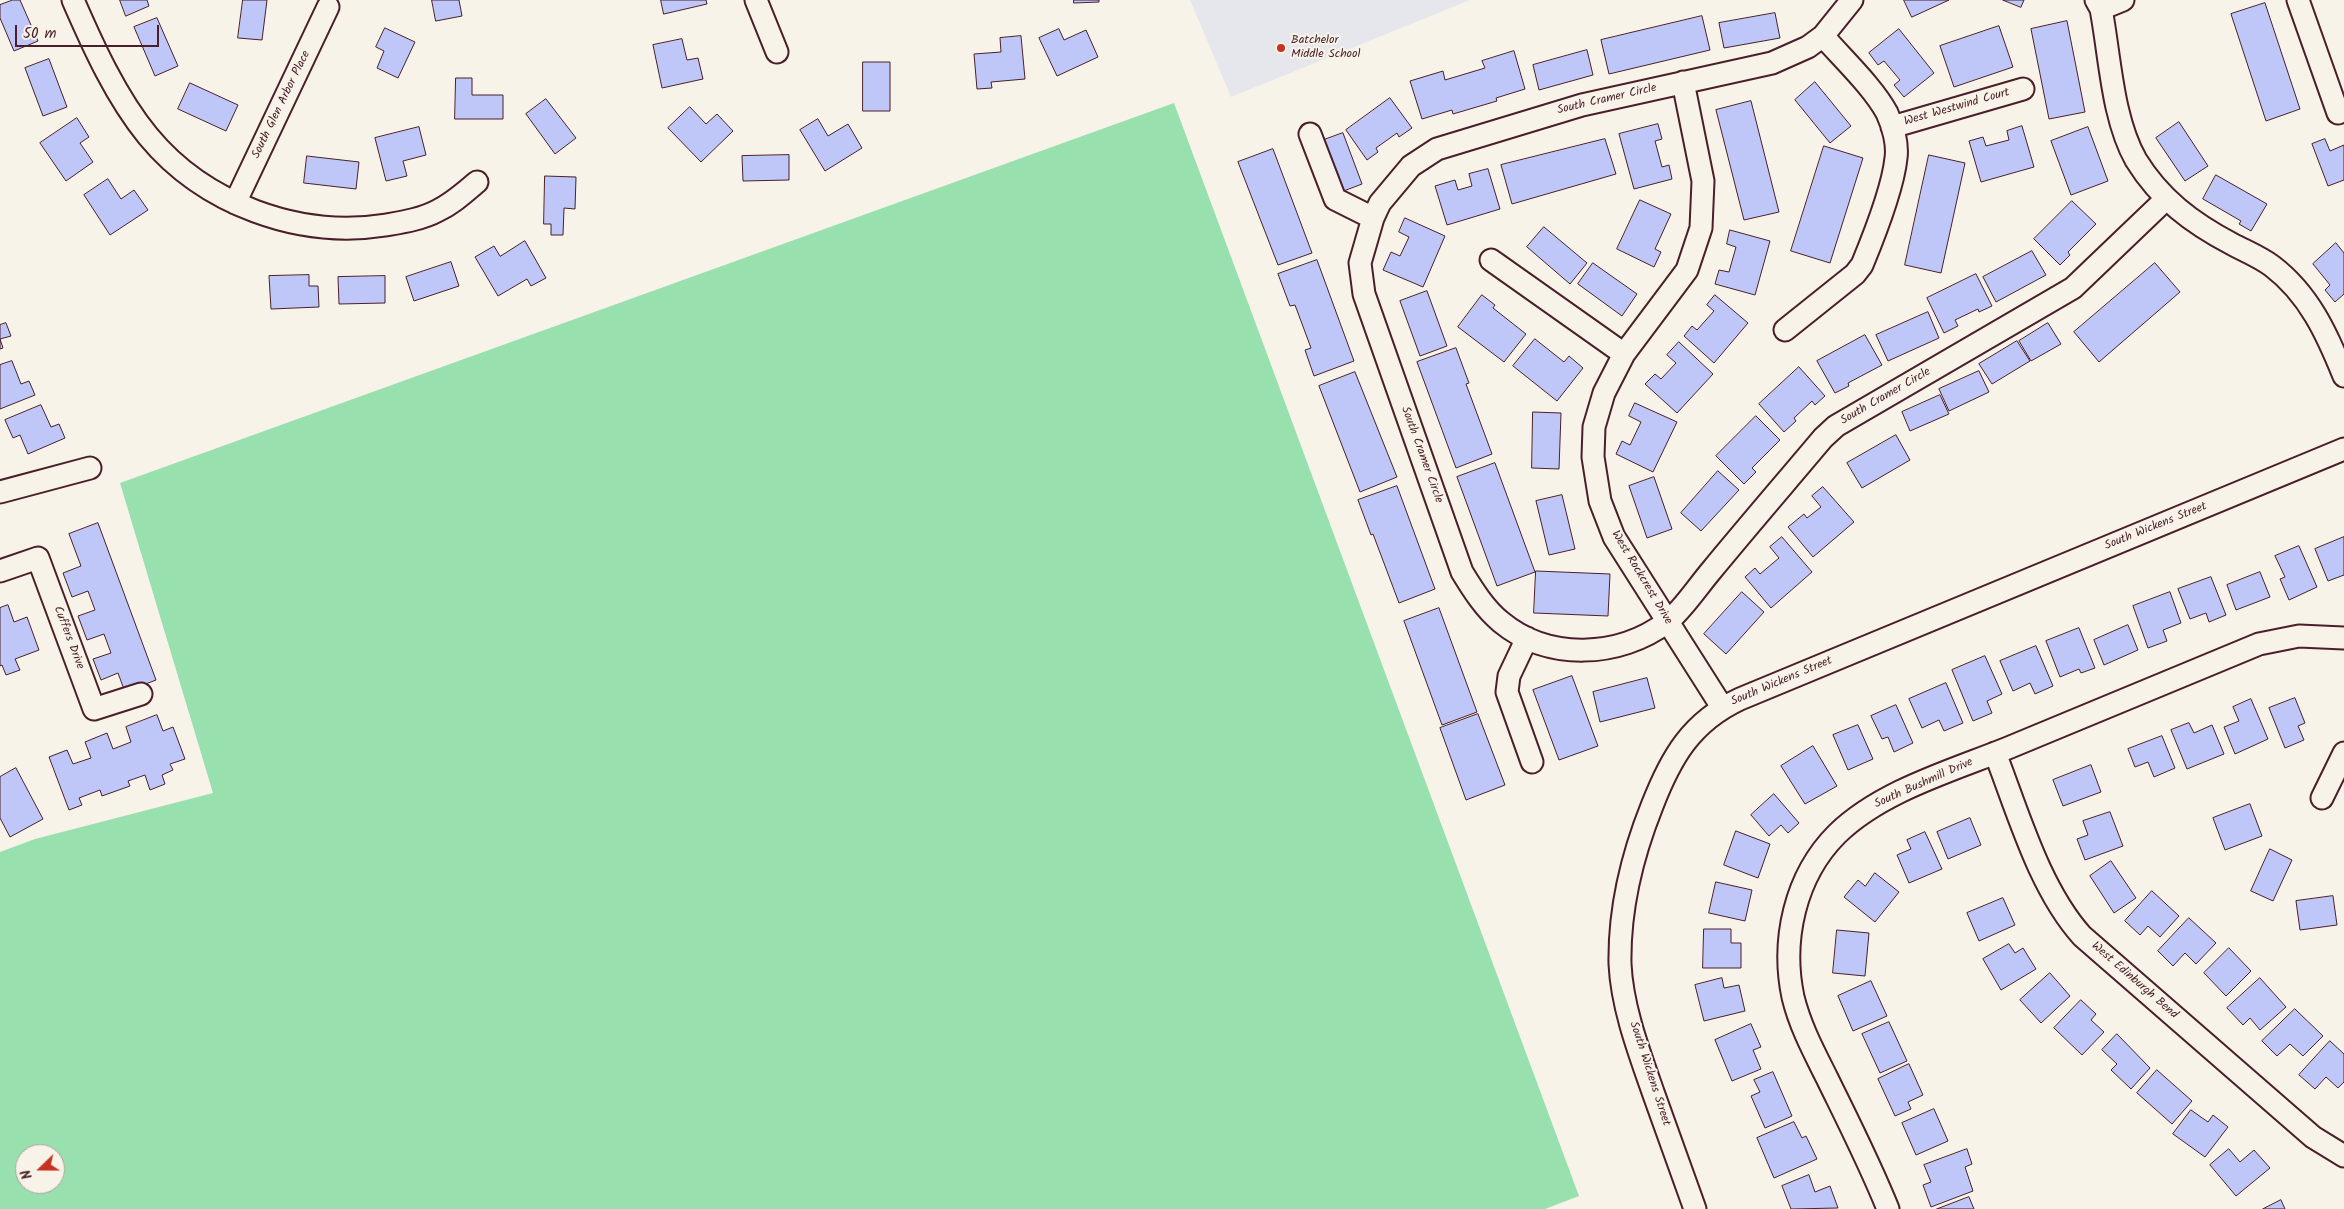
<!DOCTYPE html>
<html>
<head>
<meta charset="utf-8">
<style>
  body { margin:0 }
  #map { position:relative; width:2344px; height:1209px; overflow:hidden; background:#f7f3e8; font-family:Kalam,sans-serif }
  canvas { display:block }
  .north { position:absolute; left:15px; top:1144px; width:50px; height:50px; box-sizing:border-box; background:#f7f3e8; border:1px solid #b29e9c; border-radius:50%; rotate:248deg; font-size:14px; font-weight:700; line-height:20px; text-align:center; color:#4a1f2b }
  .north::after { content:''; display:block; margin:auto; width:18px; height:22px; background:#c8321e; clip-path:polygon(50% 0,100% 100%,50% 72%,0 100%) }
  .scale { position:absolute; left:15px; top:25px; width:144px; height:22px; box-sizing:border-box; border:2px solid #4a1f2b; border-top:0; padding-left:6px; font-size:15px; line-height:18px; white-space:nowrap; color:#4a1f2b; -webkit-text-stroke:4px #f7f3e8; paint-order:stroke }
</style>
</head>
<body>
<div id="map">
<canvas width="2344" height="1209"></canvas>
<div class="north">N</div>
<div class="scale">50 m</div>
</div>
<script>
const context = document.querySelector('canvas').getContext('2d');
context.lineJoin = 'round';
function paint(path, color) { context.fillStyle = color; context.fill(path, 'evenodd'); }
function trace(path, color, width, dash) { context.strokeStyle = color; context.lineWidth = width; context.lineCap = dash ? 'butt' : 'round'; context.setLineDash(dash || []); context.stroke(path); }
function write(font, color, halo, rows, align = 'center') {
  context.font = font + ' Kalam,sans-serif'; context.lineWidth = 4; context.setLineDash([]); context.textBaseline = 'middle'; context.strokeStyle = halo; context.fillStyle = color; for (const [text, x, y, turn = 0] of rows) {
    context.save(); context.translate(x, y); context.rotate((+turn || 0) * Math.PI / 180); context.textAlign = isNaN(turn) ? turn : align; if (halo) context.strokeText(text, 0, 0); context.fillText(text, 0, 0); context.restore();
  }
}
paint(new Path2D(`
  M 1190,0 L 1470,0 L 1231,97 Z`), '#e6e6ed');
paint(new Path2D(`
  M 1174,103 L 1579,1196 L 1545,1209 L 0,1209 L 0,852 L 35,839 L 213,793 L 120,483 ZM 25,1154 L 55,1154 L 55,1184 L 25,1184 Z`), '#98e0ae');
const building = new Path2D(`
  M 13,0 L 20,0 L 38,41 L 14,51 L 0,18 L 0,5 Z
  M 120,0 L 147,0 L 149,6 L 126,16 Z
  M 243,0 L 267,0 L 262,40 L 238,38 Z
  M 432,0 L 459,0 L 462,16 L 436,21 Z
  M 661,0 L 706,0 L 707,4 L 664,14 Z
  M 1074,0 L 1099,0 L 1099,2 L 1074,3 Z
  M 1904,0 L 1949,0 L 1912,17 Z
  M 2003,0 L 2024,0 L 2021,7 Z
  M 2265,3 L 2300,109 L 2266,121 L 2231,14 Z
  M 1775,13 L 1780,38 L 1724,48 L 1719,23 Z
  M 1702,16 L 1710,50 L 1609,74 L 1601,40 Z
  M 157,18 L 178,66 L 155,76 L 134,27 Z
  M 2067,21 L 2085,112 L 2049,119 L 2031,29 Z
  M 1999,26 L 2013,67 L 1954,87 L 1940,46 Z
  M 385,28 L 415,42 L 398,78 L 377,68 L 384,51 L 376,47 Z
  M 1059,29 L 1064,40 L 1086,30 L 1098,57 L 1057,76 L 1039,38 Z
  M 1899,29 L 1934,73 L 1904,97 L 1894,85 L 1900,80 L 1884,61 L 1878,65 L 1869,53 Z
  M 1021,36 L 1025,79 L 991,82 L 992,88 L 977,89 L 974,54 L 1001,52 L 1000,38 Z
  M 682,39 L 687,60 L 698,58 L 703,79 L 662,88 L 653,45 Z
  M 1587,50 L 1593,75 L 1539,90 L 1533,65 Z
  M 1514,51 L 1525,89 L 1496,98 L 1497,101 L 1453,114 L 1452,110 L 1422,119 L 1410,81 L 1443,71 L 1445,80 L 1485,68 L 1482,61 Z
  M 49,59 L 67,107 L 43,116 L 25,68 Z
  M 863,62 L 890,62 L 890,111 L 863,111 Z
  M 456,78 L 472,78 L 472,95 L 503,95 L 503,119 L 455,119 Z
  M 1815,82 L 1851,126 L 1830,143 L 1795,100 Z
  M 190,83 L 238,105 L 226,131 L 178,109 Z
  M 1390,98 L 1412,128 L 1399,137 L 1397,133 L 1376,148 L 1378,152 L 1367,160 L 1346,130 Z
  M 546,99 L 576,138 L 555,154 L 526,114 Z
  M 1751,101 L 1779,212 L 1744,220 L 1716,110 Z
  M 690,107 L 706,124 L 717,114 L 733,131 L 701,162 L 668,128 Z
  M 77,118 L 89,137 L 80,143 L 93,162 L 66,181 L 40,143 Z
  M 818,119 L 828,136 L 848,124 L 862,148 L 825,171 L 800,130 Z
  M 2179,122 L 2208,166 L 2185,181 L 2156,138 Z
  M 1658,124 L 1662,139 L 1655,141 L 1662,167 L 1669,165 L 1672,179 L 1634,189 L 1619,134 Z
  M 2022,126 L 2034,167 L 1981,182 L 1969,141 L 1983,137 L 1986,146 L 2009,140 L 2007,131 Z
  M 419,127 L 426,155 L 403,161 L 407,176 L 386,181 L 375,138 Z
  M 2088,127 L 2108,181 L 2071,195 L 2051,141 Z
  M 1343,133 L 1362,184 L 1341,192 L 1321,141 Z
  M 1605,139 L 1616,174 L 1512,204 L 1501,165 Z
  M 2325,139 L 2330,151 L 2344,145 L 2344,180 L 2328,186 L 2312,144 Z
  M 1824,146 L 1863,158 L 1830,263 L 1791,251 Z
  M 1273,149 L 1312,253 L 1278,265 L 1238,162 Z
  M 789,155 L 789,180 L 743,181 L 742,156 Z
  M 1929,155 L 1965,163 L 1941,273 L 1905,265 Z
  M 307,156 L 359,162 L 356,189 L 304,183 Z
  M 1488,169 L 1500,209 L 1447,225 L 1435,186 L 1455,180 L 1458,190 L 1472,186 L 1469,174 Z
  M 2216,175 L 2267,204 L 2251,231 L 2239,224 L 2241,221 L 2203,199 Z
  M 545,176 L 576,177 L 575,209 L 564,208 L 563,235 L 551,235 L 551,224 L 544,224 Z
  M 108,179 L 121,199 L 134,190 L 148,210 L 110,235 L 84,195 Z
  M 1640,200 L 1671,214 L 1655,249 L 1661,252 L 1654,267 L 1617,249 Z
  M 2072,201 L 2096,224 L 2068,252 L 2070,255 L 2060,265 L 2034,239 Z
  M 1405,218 L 1445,236 L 1423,287 L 1383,270 L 1391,252 L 1400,256 L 1409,237 L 1399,232 Z
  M 1544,227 L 1587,263 L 1570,284 L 1527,247 Z
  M 1730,230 L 1770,241 L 1755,295 L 1715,284 L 1719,270 L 1729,272 L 1736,247 L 1727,244 Z
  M 525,241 L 546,278 L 531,286 L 527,279 L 498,296 L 475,257 L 494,246 L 500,256 Z
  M 2336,243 L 2344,253 L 2344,294 L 2335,302 L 2325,290 L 2330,285 L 2313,264 Z
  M 2032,251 L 2046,275 L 1996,302 L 1983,277 Z
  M 1317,260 L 1354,361 L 1314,376 L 1305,350 L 1311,348 L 1295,305 L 1290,306 L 1278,274 Z
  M 451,262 L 459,286 L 414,301 L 406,277 Z
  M 1593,263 L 1637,294 L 1622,316 L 1578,284 Z
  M 2155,263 L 2180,292 L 2099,362 L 2074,332 Z
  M 1976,274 L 1992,306 L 1979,312 L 1978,309 L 1955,320 L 1958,326 L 1944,333 L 1927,298 Z
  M 309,275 L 309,286 L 318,286 L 319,307 L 271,309 L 269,276 Z
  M 385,276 L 385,303 L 339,304 L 338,277 Z
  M 1427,291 L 1447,346 L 1420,356 L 1400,301 Z
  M 1482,295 L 1495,305 L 1493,308 L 1526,334 L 1504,362 L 1458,327 Z
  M 1715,295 L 1748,323 L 1714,363 L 1684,336 L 1692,326 L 1697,330 L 1714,311 L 1707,305 Z
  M 1928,312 L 1939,338 L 1888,361 L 1876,335 Z
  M 6,323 L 11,336 L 0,339 L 3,348 L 0,349 L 0,325 Z
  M 2048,323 L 2061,344 L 2031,361 L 2019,341 Z
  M 1865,335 L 1882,365 L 1848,383 L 1849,386 L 1835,393 L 1817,361 Z
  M 1535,339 L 1564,362 L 1569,356 L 1583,368 L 1557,401 L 1513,366 Z
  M 2017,341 L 2030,361 L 1992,384 L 1979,364 Z
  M 1679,342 L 1713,374 L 1677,413 L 1645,384 L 1655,374 L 1661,379 L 1676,363 L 1667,355 Z
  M 1456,348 L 1469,383 L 1466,384 L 1492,454 L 1456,468 L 1417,362 Z
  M 12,361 L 21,384 L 29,381 L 35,395 L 0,409 L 0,365 Z
  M 1799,367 L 1825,396 L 1815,405 L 1812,401 L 1794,418 L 1796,421 L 1784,432 L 1759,404 Z
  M 1979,371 L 1989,392 L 1949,411 L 1939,389 Z
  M 1355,372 L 1397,477 L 1360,492 L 1319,386 Z
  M 1940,395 L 1949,414 L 1910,431 L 1902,412 Z
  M 1635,403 L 1677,422 L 1653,472 L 1616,454 L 1622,441 L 1630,445 L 1641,422 L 1629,416 Z
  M 41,405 L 51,427 L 59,424 L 65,438 L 28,454 L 20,435 L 13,438 L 5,420 Z
  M 1533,412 L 1561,413 L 1559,469 L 1532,468 Z
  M 1756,416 L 1780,440 L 1752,468 L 1756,472 L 1744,484 L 1716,456 Z
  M 1896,435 L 1910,460 L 1862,488 L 1847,463 Z
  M 1495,463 L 1535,572 L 1497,586 L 1457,477 Z
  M 1718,471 L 1739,490 L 1701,531 L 1681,513 Z
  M 1654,477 L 1672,529 L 1647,538 L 1629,486 Z
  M 1397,486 L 1435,589 L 1399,603 L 1373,534 L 1371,535 L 1358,500 Z
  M 1823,487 L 1854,522 L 1813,557 L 1788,527 L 1804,514 L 1807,518 L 1821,507 L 1812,496 Z
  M 1562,495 L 1575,549 L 1549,555 L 1536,501 Z
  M 98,523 L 156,680 L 125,692 L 118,673 L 101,680 L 93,659 L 111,653 L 104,634 L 87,640 L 78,616 L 95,610 L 88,591 L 72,597 L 63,573 L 81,566 L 69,534 Z
  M 1782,537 L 1812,572 L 1771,608 L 1745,577 L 1755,568 L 1760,574 L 1779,558 L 1770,547 Z
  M 2344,537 L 2344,575 L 2328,581 L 2315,549 Z
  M 2299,546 L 2317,587 L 2289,600 L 2280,579 L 2285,577 L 2275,556 Z
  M 1536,571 L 1610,574 L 1608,616 L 1534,613 Z
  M 2260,572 L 2270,597 L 2236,610 L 2227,585 Z
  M 2211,577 L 2226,615 L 2209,622 L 2206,613 L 2190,619 L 2178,589 Z
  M 1742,592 L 1764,612 L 1726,654 L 1704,634 Z
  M 2170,592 L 2181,623 L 2163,630 L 2167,641 L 2148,648 L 2133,606 Z
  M 8,605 L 14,622 L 27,617 L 39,650 L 15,659 L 20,670 L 6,675 L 2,665 L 0,666 L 0,608 Z
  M 1439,608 L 1477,712 L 1442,725 L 1404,621 Z
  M 2128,625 L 2138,650 L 2104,665 L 2094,640 Z
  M 2079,628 L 2095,668 L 2081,673 L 2079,669 L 2060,677 L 2046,641 Z
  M 2036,646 L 2053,686 L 2035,694 L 2030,683 L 2013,691 L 2000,661 Z
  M 1985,656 L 2002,694 L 1987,701 L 1992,713 L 1973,721 L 1952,670 Z
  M 1572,676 L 1598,746 L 1559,760 L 1533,690 Z
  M 1647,678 L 1655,708 L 1600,722 L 1593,692 Z
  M 1946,683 L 1963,723 L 1944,731 L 1939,720 L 1922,728 L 1909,699 Z
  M 2295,698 L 2305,723 L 2298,726 L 2304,740 L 2285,748 L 2269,708 Z
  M 2251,699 L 2268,739 L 2235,754 L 2224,727 L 2239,721 L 2233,707 Z
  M 1896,705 L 1913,743 L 1894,752 L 1888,737 L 1882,739 L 1871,716 Z
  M 1478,714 L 1505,785 L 1466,800 L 1440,728 Z
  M 157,715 L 163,731 L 173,727 L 185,759 L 170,764 L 173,770 L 162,775 L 165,784 L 150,790 L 145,775 L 128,781 L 130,786 L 102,796 L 100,790 L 79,798 L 82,805 L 69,810 L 49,757 L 67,750 L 73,764 L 91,758 L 85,742 L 107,733 L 113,749 L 131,742 L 126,727 Z
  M 2189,723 L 2194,733 L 2212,725 L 2224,754 L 2187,769 L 2171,730 Z
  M 1858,725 L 1873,759 L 1848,770 L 1833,735 Z
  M 2162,736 L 2175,768 L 2154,777 L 2148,762 L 2135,767 L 2128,749 Z
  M 1813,746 L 1837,786 L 1805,804 L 1781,766 Z
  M 2091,765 L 2101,792 L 2063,806 L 2053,780 Z
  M 16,768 L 43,819 L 10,837 L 0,818 L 0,777 Z
  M 1774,794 L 1799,823 L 1788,833 L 1781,825 L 1769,836 L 1751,815 Z
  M 2250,804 L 2262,836 L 2225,850 L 2213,818 Z
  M 2110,812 L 2123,846 L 2085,860 L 2077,839 L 2088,835 L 2083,821 Z
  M 1970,818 L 1981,845 L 1948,859 L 1937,832 Z
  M 1736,831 L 1770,844 L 1758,878 L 1724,865 Z
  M 1925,832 L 1942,869 L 1909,883 L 1897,855 L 1911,849 L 1907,840 Z
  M 2270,849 L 2292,860 L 2273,901 L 2251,891 Z
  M 2111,861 L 2136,898 L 2114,913 L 2090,876 Z
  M 1875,873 L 1899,892 L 1875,922 L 1844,897 L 1858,880 L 1865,886 Z
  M 1716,882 L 1752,890 L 1745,921 L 1709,913 Z
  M 2152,891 L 2179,916 L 2160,937 L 2148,926 L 2140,935 L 2125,921 Z
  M 2333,896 L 2337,925 L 2300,930 L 2296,901 Z
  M 2003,898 L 2015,925 L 1979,941 L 1967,913 Z
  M 2189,918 L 2216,943 L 2196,964 L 2185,953 L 2173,966 L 2158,951 Z
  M 1704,929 L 1731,929 L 1731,943 L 1741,943 L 1741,968 L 1703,968 Z
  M 1837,930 L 1869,933 L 1865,976 L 1833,973 Z
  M 2009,944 L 2015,953 L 2023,948 L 2036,969 L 2001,990 L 1983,959 Z
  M 2229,948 L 2251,971 L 2226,996 L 2204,973 Z
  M 2050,973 L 2070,996 L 2041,1023 L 2020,1000 Z
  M 1722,978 L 1724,988 L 1739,985 L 1745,1011 L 1704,1021 L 1695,985 Z
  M 2260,978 L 2286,1007 L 2260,1030 L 2250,1018 L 2243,1025 L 2227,1008 Z
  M 1871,981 L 1887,1016 L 1853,1031 L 1838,996 Z
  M 2081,1000 L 2096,1014 L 2091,1020 L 2104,1032 L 2082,1055 L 2054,1028 Z
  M 2295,1009 L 2323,1036 L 2303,1056 L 2290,1044 L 2277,1056 L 2262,1041 Z
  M 1889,1022 L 1907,1061 L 1880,1073 L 1862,1034 Z
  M 1751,1024 L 1761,1047 L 1753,1050 L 1761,1069 L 1732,1081 L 1715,1040 Z
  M 2117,1034 L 2150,1068 L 2131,1089 L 2111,1070 L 2117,1064 L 2102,1050 Z
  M 2330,1041 L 2344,1054 L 2344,1082 L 2338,1088 L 2326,1077 L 2315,1089 L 2299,1075 Z
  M 1909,1064 L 1923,1095 L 1908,1102 L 1911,1109 L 1895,1116 L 1878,1079 Z
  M 2157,1070 L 2192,1101 L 2172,1124 L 2137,1093 Z
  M 1773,1072 L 1792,1116 L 1765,1128 L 1751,1096 L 1760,1092 L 1754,1080 Z
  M 1934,1109 L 1948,1141 L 1916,1155 L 1902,1123 Z
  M 2191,1110 L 2208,1122 L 2213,1115 L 2228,1127 L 2205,1157 L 2173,1134 Z
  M 1794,1122 L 1802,1138 L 1806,1136 L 1817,1159 L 1774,1178 L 1757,1138 Z
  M 1967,1149 L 1972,1164 L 1965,1167 L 1973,1191 L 1931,1207 L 1923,1185 L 1931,1182 L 1924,1165 Z
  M 2229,1149 L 2240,1162 L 2254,1150 L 2270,1168 L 2236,1196 L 2210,1165 Z
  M 1809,1175 L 1815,1192 L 1830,1186 L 1838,1208 L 1791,1209 L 1782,1186 Z
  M 1969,1197 L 1974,1209 L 1937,1209 Z
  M 2281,1200 L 2285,1209 L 2263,1209 Z`);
paint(building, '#bfc6f8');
trace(building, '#4a1f2b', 1);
const minor = new Path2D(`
  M 73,0 C 93,46 116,97 148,136 C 204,204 299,239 386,225 C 403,222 422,219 437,211 C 452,204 464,193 477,182
  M 756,0 L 777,52
  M 1852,0 L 1823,36 L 1808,47 L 1772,63 L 1582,105 L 1437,149 L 1411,166 L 1380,203 L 1373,218 L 1360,263 L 1364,294 L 1462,572 C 1473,590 1485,609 1501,622 C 1548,661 1619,658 1667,622 C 1681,612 1699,585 1711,571 C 1748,526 1786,482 1823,438 L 1836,426 L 2073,288 L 2166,199
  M 2096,0 L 2101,9 C 2110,56 2112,118 2136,160 C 2160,199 2192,223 2232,244 C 2245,251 2260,257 2272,266 C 2309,294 2327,334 2344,376
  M 2298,0 L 2338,113
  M 2101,9 L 2123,0
  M 1683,82 L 1703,181 L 1701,228 L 1687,270 L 1624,354 L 1604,393 L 1594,427 L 1593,457 L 1600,501 L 1614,537 L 1722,707
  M 1892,127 L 2023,89
  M 1310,134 L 1335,199 L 1373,218
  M 235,203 L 328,7
  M 1491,260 L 1624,354
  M 1785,330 L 1855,274 L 1862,265 C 1874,236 1893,188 1896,158 C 1898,144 1893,126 1887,113 C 1873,87 1843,59 1823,36
  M 0,492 L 90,468
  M 0,571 L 38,558 L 94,709 L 141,694
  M 1527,638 L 1509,676 L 1507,692 L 1532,762
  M 1995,753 C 2018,812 2039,888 2082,936 L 2313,1137 L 2344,1156
  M 2322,798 L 2344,753
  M 1695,1209 C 1681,1170 1667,1131 1653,1092 C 1639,1052 1622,1007 1620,964 C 1619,909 1632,856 1652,806 C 1671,757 1691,722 1740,699 L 2344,449
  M 1888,1209 C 1870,1164 1848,1121 1827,1078 C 1814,1052 1800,1026 1793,997 C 1781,940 1795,876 1837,834 C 1881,791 1951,771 2008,748 C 2092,713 2175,679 2259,644 L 2299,636 L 2344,638`);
trace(minor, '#4a1f2b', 25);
trace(minor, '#f7f3e8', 21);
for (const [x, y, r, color] of [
  [1281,48,5,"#c8321e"]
]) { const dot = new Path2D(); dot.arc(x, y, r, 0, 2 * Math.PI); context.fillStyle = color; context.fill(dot); trace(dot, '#f7f3e8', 2); }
write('12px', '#4a1f2b', '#f7f3e8', [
  ["Batchelor",1291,41],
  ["Middle School",1291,55]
], 'left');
write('12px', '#4a1f2b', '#f7f3e8', [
  ["South Cramer Circle",1607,100,-13],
  ["South Glen Arbor Place",282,105,-64],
  ["West Westwind Court",1957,108,-16],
  ["South Cramer Circle",1886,397,-30],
  ["South Cramer Circle",1421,455,70],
  ["South Wickens Street",2156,527,-22],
  ["West Rockcrest Drive",1641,578,59],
  ["Cuffers Drive",68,638,69],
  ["South Wickens Street",1782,682,-23],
  ["South Bushmill Drive",1924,784,-24],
  ["West Edinburgh Bend",2134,981,41],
  ["South Wickens Street",1649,1074,72]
]);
</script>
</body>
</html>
